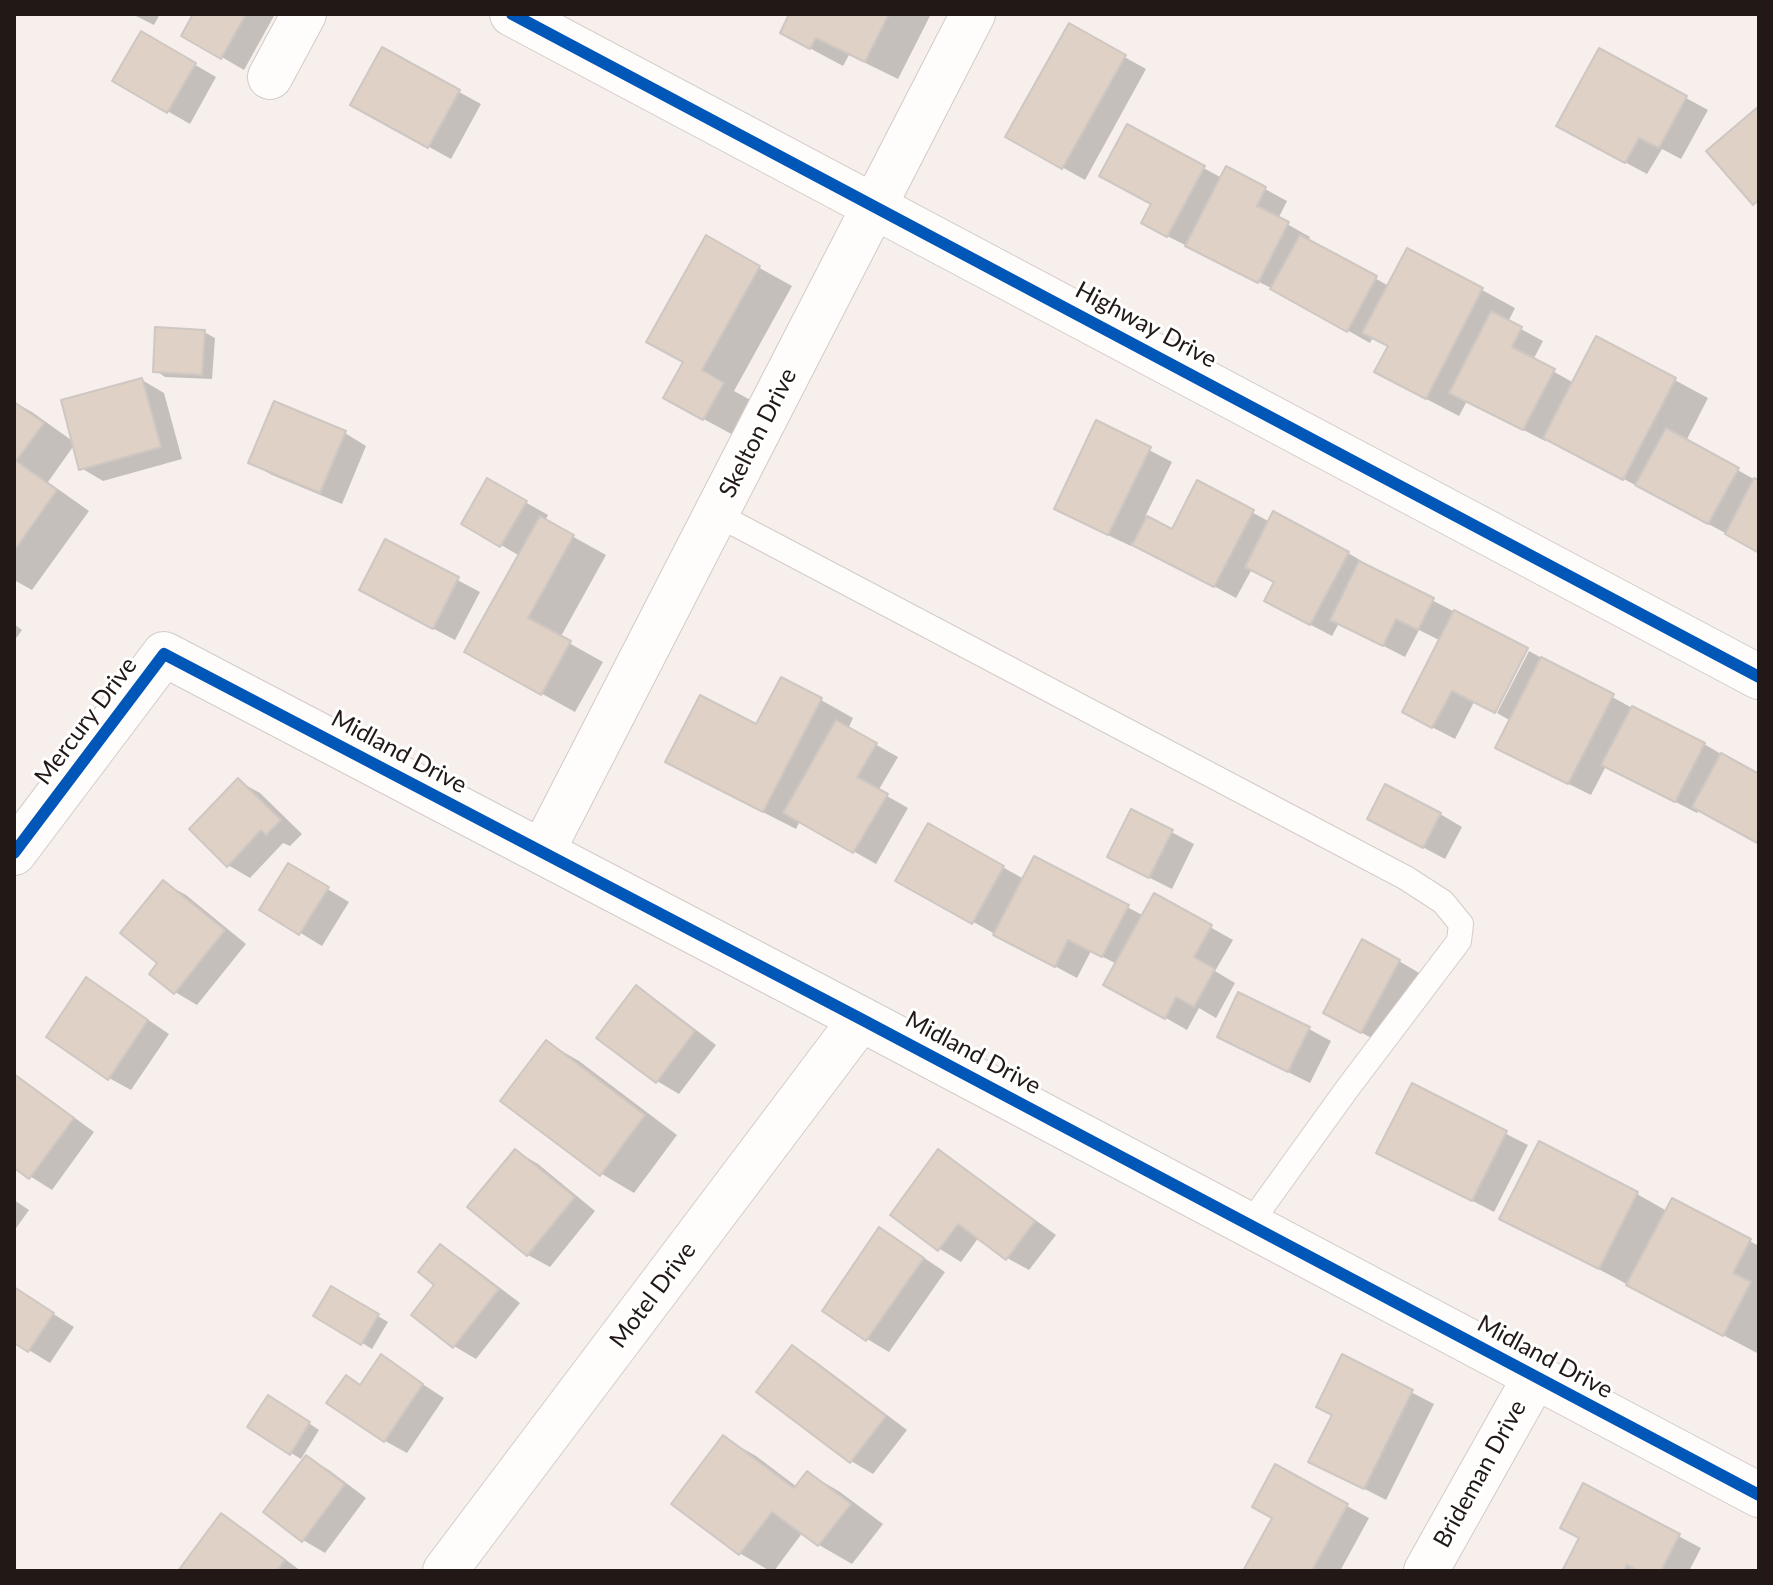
<!DOCTYPE html>
<html>
<head>
<meta charset="utf-8">
<style>
  body { margin:0 }
  #map { position:relative; width:1773px; height:1585px; overflow:hidden; background:#f7efec; font-family:Lato,sans-serif }
  canvas { display:block }
  .frame { position:absolute; inset:0; border:16px solid #221916; pointer-events:none }
</style>
</head>
<body>
<div id="map">
<canvas width="1773" height="1585"></canvas>
<div class="frame"></div>
</div>
<script>
const ctx = document.querySelector('canvas').getContext('2d');
ctx.lineJoin = 'round';
function paint(path, color) { ctx.fillStyle = color; ctx.fill(path, 'evenodd'); }
const toPath = rows => new Path2D(rows.map(r => 'M' + r).join(''));
function trace(path, color, width, dash) { ctx.strokeStyle = color; ctx.lineWidth = width; ctx.lineCap = dash ? 'butt' : 'round'; ctx.setLineDash(dash || []); ctx.stroke(path); }
function write(font, color, halo, rows, align = 'center') {
  ctx.font = font + ' Lato,sans-serif'; ctx.lineWidth = 6; ctx.setLineDash([]); ctx.textBaseline = 'middle'; ctx.strokeStyle = halo; ctx.fillStyle = color; for (const [text, x, y, turn = 0] of rows) {
    ctx.save(); ctx.translate(x, y); ctx.rotate((+turn || 0) * Math.PI / 180); ctx.textAlign = isNaN(turn) ? turn : align; if (halo) ctx.strokeText(text, 0, 0); ctx.fillText(text, 0, 0); ctx.restore();
  }
}
paint(toPath([
  [132,14,160,14,154,25],
  [195,14,275,14,244,70,184,35],
  [785,14,931,14,898,79,849,55,843,66,815,51,782,32,790,17],
  [1069,26,1146,69,1085,180,1008,137],
  [142,34,216,77,190,124,115,81],
  [383,50,481,104,451,159,353,105],
  [1600,51,1708,110,1681,159,1662,149,1647,174,1580,138],
  [1128,127,1222,178,1265,189,1287,201,1278,219,1310,237,1308,241,1389,286,1408,251,1482,290,1515,308,1508,322,1543,341,1533,360,1574,383,1597,338,1708,398,1686,441,1759,482,1759,551,1547,438,1545,441,1467,401,1459,416,1409,390,1376,372,1390,347,1373,337,1370,343,1281,293,1165,235,1153,204],
  [706,238,792,286,734,391,756,403,737,437,698,416,685,362],
  [204,332,215,338,212,379,165,377,155,370],
  [142,380,164,393,182,459,103,481,81,468,75,444,48,482,89,511,32,590,14,580,14,402,32,412,74,442],
  [1097,423,1172,462,1145,517,1173,532,1198,483,1270,522,1348,553,1370,566,1369,568,1455,612,1474,702,1455,739,1426,724,1441,641,1419,630,1405,657,1339,623,1332,636,1288,613,1276,582,1252,569,1236,598,1132,542,1131,546,1078,521],
  [345,433,366,446,342,504,272,475,250,463],
  [488,481,548,515,545,521,606,555,560,638,603,662,575,712,499,670,520,556,463,523],
  [386,542,480,592,455,640,383,602],
  [14,624,22,630,14,641],
  [1529,651,1634,709,1704,744,1759,776,1759,842,1699,809,1697,813,1606,766,1591,795,1520,760,1511,721,1497,713],
  [821,700,853,718,848,729,898,757,878,791,908,808,876,864,800,821,796,829,700,780,667,761,757,727],
  [238,781,260,793,302,834,290,846,283,843,250,878,228,865],
  [1132,811,1194,844,1172,889,1132,869],
  [1440,814,1462,827,1445,859,1392,831],
  [929,826,1024,879,1035,858,1144,916,1155,896,1233,940,1215,971,1235,983,1216,1018,1199,1008,1187,1030,1106,984,1117,964,1091,951,1077,978,995,934,898,880],
  [289,866,349,902,322,946,261,909],
  [164,883,186,895,246,944,197,1005,175,992,152,974,160,963],
  [1399,961,1421,974,1383,1044,1347,1025],
  [87,980,109,993,169,1034,131,1090,109,1078],
  [637,988,658,1001,716,1045,679,1094,657,1081],
  [1309,1029,1331,1041,1310,1083,1242,1049],
  [546,1042,579,1061,677,1135,634,1193,602,1174,503,1100],
  [14,1076,34,1088,94,1132,52,1190,14,1166],
  [1412,1086,1528,1145,1494,1212,1401,1164],
  [516,1151,538,1164,595,1211,550,1267,528,1255,470,1207],
  [938,1152,960,1165,1056,1235,1029,1270,1007,1258,979,1237,961,1262,940,1249,893,1214],
  [1637,1194,1667,1211,1673,1201,1759,1246,1759,1349,1757,1353,1502,1218],
  [14,1200,29,1210,14,1231],
  [902,1243,945,1272,889,1352,867,1339],
  [440,1246,462,1259,520,1303,476,1359,454,1346,414,1315,437,1284],
  [331,1288,388,1322,372,1349,316,1315],
  [14,1289,74,1327,50,1363,14,1341],
  [792,1347,814,1360,907,1430,873,1474,851,1461],
  [381,1357,444,1398,407,1453,385,1441],
  [1343,1357,1434,1404,1386,1500,1311,1461,1335,1416],
  [279,1403,319,1430,301,1459,291,1453],
  [723,1437,756,1456,797,1487,808,1473,840,1492,883,1524,852,1564,819,1545,803,1532,774,1571,770,1571,741,1554,674,1503],
  [307,1457,329,1470,366,1498,325,1553,303,1540],
  [1276,1467,1369,1518,1340,1571,1245,1571,1275,1517],
  [1584,1486,1701,1548,1689,1571,1565,1571,1582,1538],
  [221,1516,243,1528,301,1571,180,1571]
]), '#0003');
const building = toPath([
  [193,14,246,14,221,59,181,36,193,14],
  [789,14,889,14,865,62,816,38,810,49,780,33,789,14],
  [1069,23,1126,55,1062,169,1005,137,1069,23],
  [141,31,196,63,167,113,112,81,141,31],
  [382,47,460,90,428,148,350,105,382,47],
  [1599,48,1687,96,1659,148,1639,138,1625,163,1556,126,1599,48],
  [1759,106,1759,200,1753,205,1706,151,1759,106],
  [1127,124,1205,166,1167,237,1141,223,1151,204,1099,176,1127,124],
  [1226,166,1266,187,1257,206,1289,222,1258,283,1185,246,1226,166],
  [706,235,760,266,702,370,724,383,703,420,663,398,683,362,646,342,706,235],
  [1300,235,1377,276,1347,332,1270,289,1300,235],
  [1407,248,1483,288,1426,399,1374,372,1388,346,1362,333,1407,248],
  [1491,311,1522,327,1512,347,1555,369,1523,430,1449,393,1491,311],
  [155,327,205,330,202,375,153,372,155,327],
  [1596,336,1676,378,1623,480,1543,438,1596,336],
  [142,378,161,447,79,470,61,400,142,378],
  [274,401,346,431,320,493,248,463,274,401],
  [14,402,44,423,16,461,57,490,14,551,14,402],
  [1096,420,1151,447,1108,535,1054,509,1096,420],
  [1666,428,1739,468,1708,524,1635,485,1666,428],
  [487,478,527,501,500,547,461,524,487,478],
  [1754,478,1759,480,1759,553,1725,534,1754,478],
  [1197,480,1254,510,1214,587,1132,545,1147,516,1172,529,1197,480],
  [1273,511,1349,552,1310,625,1264,601,1274,582,1245,567,1273,511],
  [540,516,574,535,528,618,571,641,541,695,464,652,540,516],
  [385,539,459,577,433,629,359,590,385,539],
  [1359,561,1434,598,1418,630,1396,619,1383,646,1330,620,1359,561],
  [1454,610,1528,648,1495,713,1452,691,1432,728,1402,712,1454,610],
  [1541,657,1614,694,1568,784,1495,748,1541,657],
  [781,677,822,698,763,812,665,762,700,695,756,724,781,677],
  [1632,706,1705,743,1675,802,1601,765,1632,706],
  [836,720,877,743,857,777,888,794,853,853,783,813,836,720],
  [1721,753,1759,774,1759,844,1692,807,1721,753],
  [238,778,281,820,266,835,261,830,227,867,189,829,238,778],
  [1385,784,1441,813,1423,848,1367,819,1385,784],
  [1131,809,1173,830,1149,878,1107,857,1131,809],
  [928,823,1004,866,972,924,895,881,928,823],
  [1034,856,1129,905,1102,957,1068,940,1055,967,993,935,1034,856],
  [288,863,329,887,299,935,259,910,288,863],
  [163,880,225,930,174,994,149,974,157,963,120,933,163,880],
  [1154,893,1212,925,1194,957,1215,969,1194,1007,1176,997,1165,1019,1103,985,1154,893],
  [1362,939,1400,960,1361,1033,1323,1013,1362,939],
  [86,977,148,1020,108,1080,46,1037,86,977],
  [636,985,695,1031,656,1083,596,1038,636,985],
  [1238,992,1310,1027,1288,1072,1217,1037,1238,992],
  [546,1040,645,1115,600,1176,500,1101,546,1040],
  [14,1074,74,1118,29,1179,14,1168,14,1074],
  [1412,1083,1507,1131,1472,1201,1376,1153,1412,1083],
  [1539,1141,1638,1192,1599,1269,1499,1219,1539,1141],
  [515,1149,575,1197,527,1256,467,1207,515,1149],
  [938,1149,1035,1221,1006,1260,958,1224,938,1251,890,1215,938,1149],
  [1672,1198,1751,1239,1733,1273,1751,1282,1723,1336,1626,1285,1672,1198],
  [879,1227,924,1258,866,1341,822,1311,879,1227],
  [440,1244,499,1289,453,1348,411,1315,434,1285,418,1272,440,1244],
  [331,1286,379,1314,361,1345,313,1316,331,1286],
  [14,1287,54,1313,28,1352,14,1343,14,1287],
  [792,1345,886,1416,850,1463,756,1392,792,1345],
  [381,1354,423,1384,384,1442,326,1403,346,1375,360,1385,381,1354],
  [1342,1354,1413,1390,1364,1489,1308,1462,1332,1415,1316,1407,1342,1354],
  [268,1395,310,1422,290,1455,247,1427,268,1395],
  [723,1435,794,1488,807,1471,851,1504,818,1546,772,1512,739,1555,671,1504,723,1435],
  [306,1455,345,1484,302,1542,263,1512,306,1455],
  [1275,1464,1348,1504,1312,1571,1243,1571,1272,1518,1252,1507,1275,1464],
  [1583,1483,1680,1534,1661,1571,1638,1571,1627,1565,1624,1571,1562,1571,1579,1538,1560,1528,1583,1483],
  [221,1513,285,1560,277,1571,178,1571,221,1513]
]);
paint(building, '#dfd1c6');
trace(building, '#cec7c2', 2);
const service = toPath([
  [716,514,1406,878,1443,902,1461,924,1459,941,1347,1089,1249,1225]
]);
const minor = toPath([
  [512,14,1759,677],
  [270,77,304,14],
  [542,852,973,14],
  [14,853,164,654,861,1019,1759,1495],
  [445,1571,861,1019],
  [1426,1571,1535,1377]
]);
trace(service, '#d3cbc8', 26);
trace(minor, '#d3cbc8', 46);
trace(service, '#fefdfc', 24);
trace(minor, '#fefdfc', 44);
trace(toPath([
  [512,14,1759,677],
  [14,853,164,654,861,1019,1759,1495]
]), '#0057b8', 12);
write('24px', '#221916', '#fff', [
  ["Highway Drive",1146,325,28],
  ["Skelton Drive",758,433,-63],
  ["Mercury Drive",86,721,-53],
  ["Midland Drive",399,752,28],
  ["Midland Drive",973,1053,28],
  ["Motel Drive",653,1295,-53],
  ["Midland Drive",1545,1357,28],
  ["Brideman Drive",1480,1474,-61]
]);
</script>
</body>
</html>
